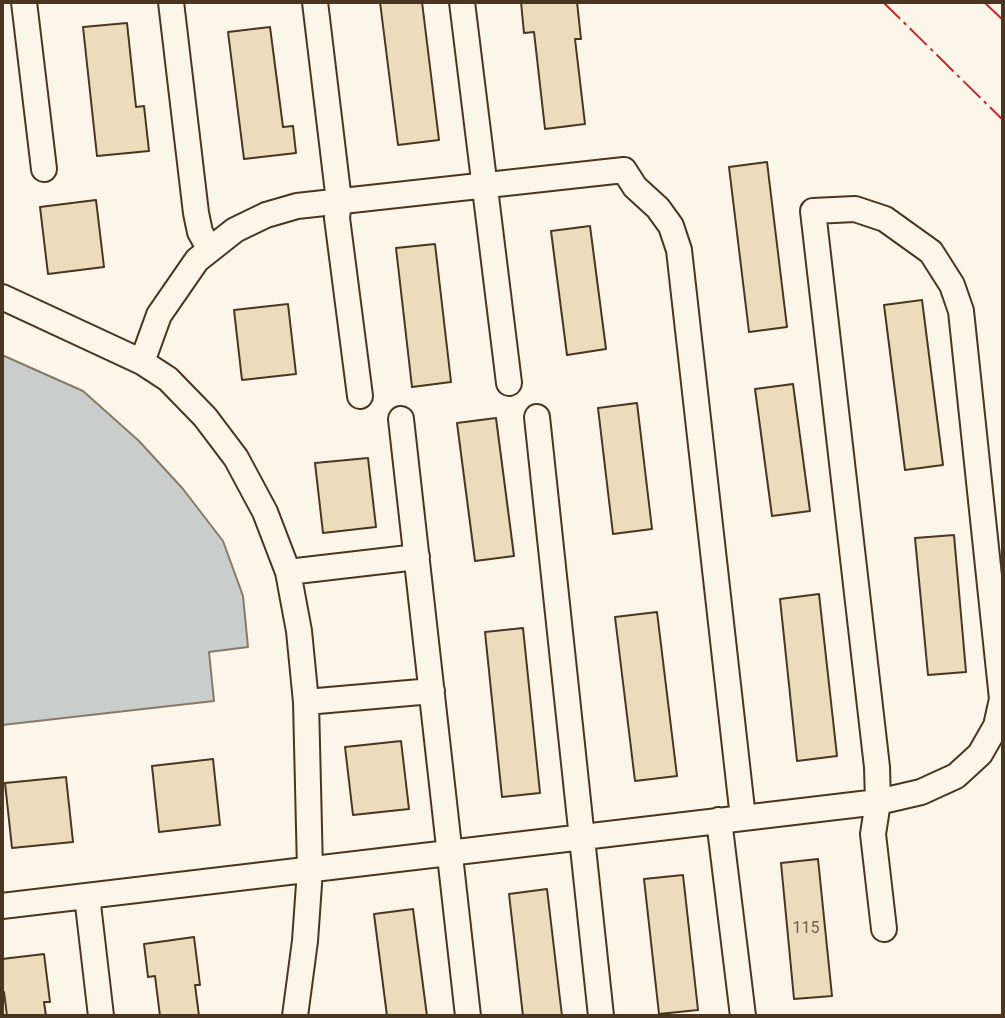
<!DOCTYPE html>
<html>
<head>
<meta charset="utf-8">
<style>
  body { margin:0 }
  #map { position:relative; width:1005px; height:1018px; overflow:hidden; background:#fbf6e9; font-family:Roboto,sans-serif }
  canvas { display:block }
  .frame { position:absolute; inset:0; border:4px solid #4a3520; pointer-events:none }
</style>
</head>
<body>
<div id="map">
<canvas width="1005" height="1018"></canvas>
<div class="frame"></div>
</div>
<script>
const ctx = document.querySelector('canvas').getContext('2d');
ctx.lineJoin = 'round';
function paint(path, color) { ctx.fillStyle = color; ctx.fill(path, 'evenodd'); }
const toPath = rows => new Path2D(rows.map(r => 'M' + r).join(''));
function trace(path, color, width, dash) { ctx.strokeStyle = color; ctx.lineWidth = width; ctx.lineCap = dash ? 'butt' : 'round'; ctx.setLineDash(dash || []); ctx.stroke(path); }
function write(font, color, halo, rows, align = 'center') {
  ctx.font = font + ' Roboto,sans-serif'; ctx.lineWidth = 5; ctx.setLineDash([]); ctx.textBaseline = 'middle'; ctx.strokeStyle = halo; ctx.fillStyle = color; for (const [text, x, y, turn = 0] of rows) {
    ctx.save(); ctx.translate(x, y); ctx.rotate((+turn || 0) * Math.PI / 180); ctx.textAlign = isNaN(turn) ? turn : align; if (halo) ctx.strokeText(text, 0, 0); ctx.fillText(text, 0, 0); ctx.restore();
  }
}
const water = toPath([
  [2,355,83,391,139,441,183,489,223,541,243,596,248,647,209,652,214,701,2,725,2,355]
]);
paint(water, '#c9cecd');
trace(water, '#887966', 2);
const building = toPath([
  [380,2,422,2,439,140,398,145,380,2],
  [521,2,577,2,581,39,575,39,585,124,545,129,534,32,524,33,521,2],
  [127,23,136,107,144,106,149,151,97,156,83,27,127,23],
  [270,27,283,127,293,126,296,153,244,159,228,32,270,27],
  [767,162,787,327,749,332,729,167,767,162],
  [96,200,104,267,48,274,40,207,96,200],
  [590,226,606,349,567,355,551,231,590,226],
  [435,244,451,382,412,387,396,248,435,244],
  [922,300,943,465,905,470,884,305,922,300],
  [288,304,296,374,242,380,234,310,288,304],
  [793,384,810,511,772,516,755,389,793,384],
  [637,403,652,529,613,534,598,408,637,403],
  [496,418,514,556,475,561,457,423,496,418],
  [368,458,376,527,323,533,315,463,368,458],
  [954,535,966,672,928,675,915,538,954,535],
  [819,594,837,756,797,761,780,599,819,594],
  [657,612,677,776,635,781,615,617,657,612],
  [523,628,540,793,502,797,485,632,523,628],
  [401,741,409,809,353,815,345,747,401,741],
  [213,759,220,825,159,832,152,766,213,759],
  [66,777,73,842,12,848,5,783,66,777],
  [818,859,832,996,794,999,781,863,818,859],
  [683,875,698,1010,659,1014,644,879,683,875],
  [547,889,562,1016,523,1016,509,894,547,889],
  [413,909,427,1016,387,1016,374,914,413,909],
  [194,937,200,985,195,985,199,1016,160,1016,155,976,148,977,144,944,194,937],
  [44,954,50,1002,44,1002,46,1016,7,1016,4,992,2,993,2,959,44,954]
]);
paint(building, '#ecdcbc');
trace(building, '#4a3520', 2);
const minor = toPath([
  [24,2,44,169],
  [171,2,196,213,200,232,210,250],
  [315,2,339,201,337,218,360,396],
  [462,2,509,383],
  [2,297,142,362,168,379,205,417,236,458,265,512,288,572,299,631,306,702,310,870,305,941,295,1016],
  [142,362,159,315,197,260,235,230,266,215,297,206,624,170,635,187,658,208,671,226,679,250,743,818],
  [537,417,601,1016],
  [401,419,468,1016],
  [288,572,417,557],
  [306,702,432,691],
  [719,820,743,1016],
  [87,896,101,1016],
  [2,906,878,802,921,792,956,776,980,754,996,726,1002,699,961,311,952,285,931,252,885,219,855,209,813,211,877,767,878,802,873,834,884,929]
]);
trace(minor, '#4a3520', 28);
trace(minor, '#fbf6e9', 24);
trace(toPath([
  [883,2,1003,120],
  [984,2,1003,20]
]), '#c62828', 2, [24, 5, 3.5, 5]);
write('16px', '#725f47', null, [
  ["115",806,929]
]);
</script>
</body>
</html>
